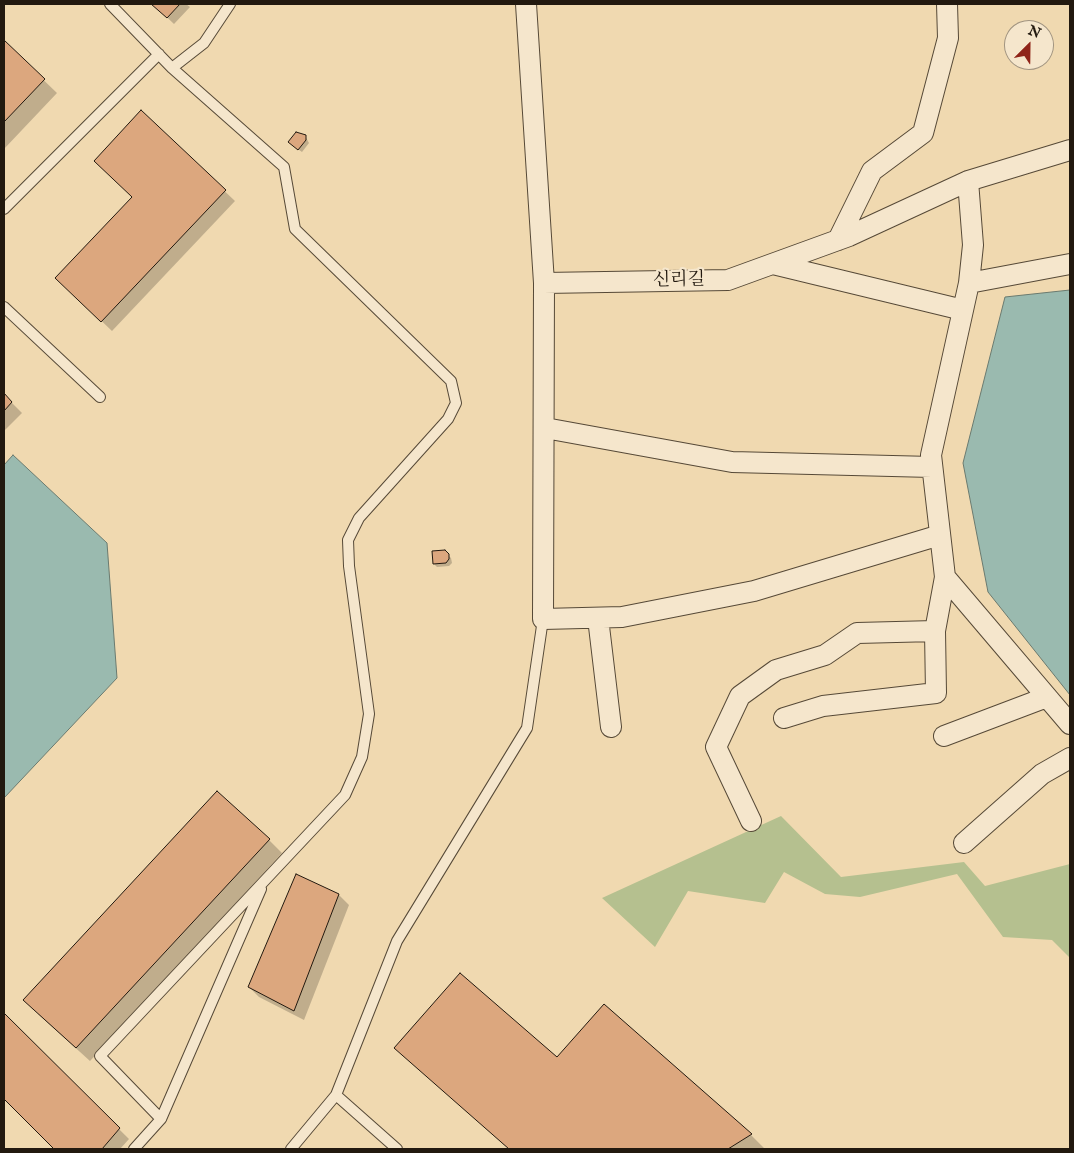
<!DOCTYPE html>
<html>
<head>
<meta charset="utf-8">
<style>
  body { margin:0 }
  #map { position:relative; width:1074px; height:1153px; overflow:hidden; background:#f0d9b0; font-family:"IM FELL English",serif }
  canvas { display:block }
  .frame { position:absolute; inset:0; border:5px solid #22190f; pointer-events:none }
  .north { position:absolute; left:1004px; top:20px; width:50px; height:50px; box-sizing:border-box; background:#f5e6cc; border:1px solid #a19480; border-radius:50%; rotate:23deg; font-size:14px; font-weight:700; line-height:20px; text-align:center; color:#22190f }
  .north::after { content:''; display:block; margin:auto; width:18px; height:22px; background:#8f2418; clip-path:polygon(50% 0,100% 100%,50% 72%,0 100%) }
</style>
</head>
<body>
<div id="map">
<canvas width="1074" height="1153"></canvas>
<div class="frame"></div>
<div class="north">N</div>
</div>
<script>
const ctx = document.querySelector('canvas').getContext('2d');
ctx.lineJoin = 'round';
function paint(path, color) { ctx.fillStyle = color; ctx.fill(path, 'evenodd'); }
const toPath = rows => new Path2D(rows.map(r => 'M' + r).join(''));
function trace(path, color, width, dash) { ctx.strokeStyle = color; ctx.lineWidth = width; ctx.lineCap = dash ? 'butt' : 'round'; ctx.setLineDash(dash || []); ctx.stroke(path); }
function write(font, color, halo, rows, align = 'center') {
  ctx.font = font + ' "IM FELL English","Noto Serif KR",serif'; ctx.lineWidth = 4.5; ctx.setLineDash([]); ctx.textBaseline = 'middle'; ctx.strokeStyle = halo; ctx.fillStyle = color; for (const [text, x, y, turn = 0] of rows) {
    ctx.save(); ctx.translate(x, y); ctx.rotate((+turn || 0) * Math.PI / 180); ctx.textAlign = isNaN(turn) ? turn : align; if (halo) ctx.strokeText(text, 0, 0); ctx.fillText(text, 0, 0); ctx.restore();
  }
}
paint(toPath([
  [781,816,841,877,964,862,985,886,1070,864,1070,958,1052,940,1003,937,957,874,860,897,825,894,784,872,765,903,688,891,655,947,602,898]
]), '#b5c08f');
const water = toPath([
  [1070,290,1070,695,988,592,963,463,1005,297,1070,290],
  [13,455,107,543,117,678,4,798,4,465,13,455]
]);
paint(water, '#9abaaf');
trace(water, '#6a7a6f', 1);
paint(toPath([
  [153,4,186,4,190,7,174,24],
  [4,42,57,93,4,149],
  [141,112,235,201,112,331,67,288,133,197],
  [305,136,309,143,302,152,292,145],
  [4,395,22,413,4,431],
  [444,551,451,558,452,563,449,566,437,567,434,564],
  [269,840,282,853,90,1061,38,1014],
  [297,875,339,895,349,905,304,1020,259,997,249,987],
  [604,1005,751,1135,764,1148,509,1149,396,1048,557,1059],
  [4,1015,129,1139,120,1149,56,1149,4,1098]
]), '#0003');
const building = toPath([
  [151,4,180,4,167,18,151,4],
  [4,40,45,79,4,122,4,40],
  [141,110,226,190,101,322,55,278,132,197,94,161,141,110],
  [296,132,306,135,306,140,298,150,288,142,296,132],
  [4,393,12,402,4,411,4,393],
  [445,550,449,554,449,559,446,563,433,564,432,551,445,550],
  [217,791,270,839,76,1048,23,1000,217,791],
  [296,874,339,894,294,1011,248,987,296,874],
  [460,973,557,1057,604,1004,752,1134,728,1149,509,1149,394,1048,460,973],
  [4,1013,120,1128,102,1149,54,1149,4,1099,4,1013]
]);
paint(building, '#dca77e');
trace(building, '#22190f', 1);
const lane = toPath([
  [110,4,172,68,284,167,295,229,451,381,456,403,448,419,359,518,348,540,349,566,369,714,362,757,345,795,100,1056,161,1119,134,1149],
  [172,68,204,43,230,4],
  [4,209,159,54],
  [4,307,100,397],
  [161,1119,261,889],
  [291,1149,336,1095],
  [397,1149,336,1095,397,941,527,728,543,619]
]);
const street = toPath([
  [526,4,544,283,543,619,622,617,754,591,940,535],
  [968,181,973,245,969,283],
  [838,240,872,171,923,133,948,38,947,4],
  [773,264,963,310],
  [1070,264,969,283,931,455,945,577,1070,724],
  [544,283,728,280,849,236,968,181,1070,150],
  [545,428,732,462,932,467],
  [598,618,611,727],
  [784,718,823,706,936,693,935,631,945,577],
  [944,736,1047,697],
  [751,821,716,747,740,696,776,670,825,655,857,633,935,631],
  [964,843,1042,774,1070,758]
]);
trace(lane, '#564937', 12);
trace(street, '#564937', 22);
trace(lane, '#f5e6cc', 10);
trace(street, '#f5e6cc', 20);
write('18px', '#22190f', '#f5e6cc', [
  ["신리길",679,281,-1]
]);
</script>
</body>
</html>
